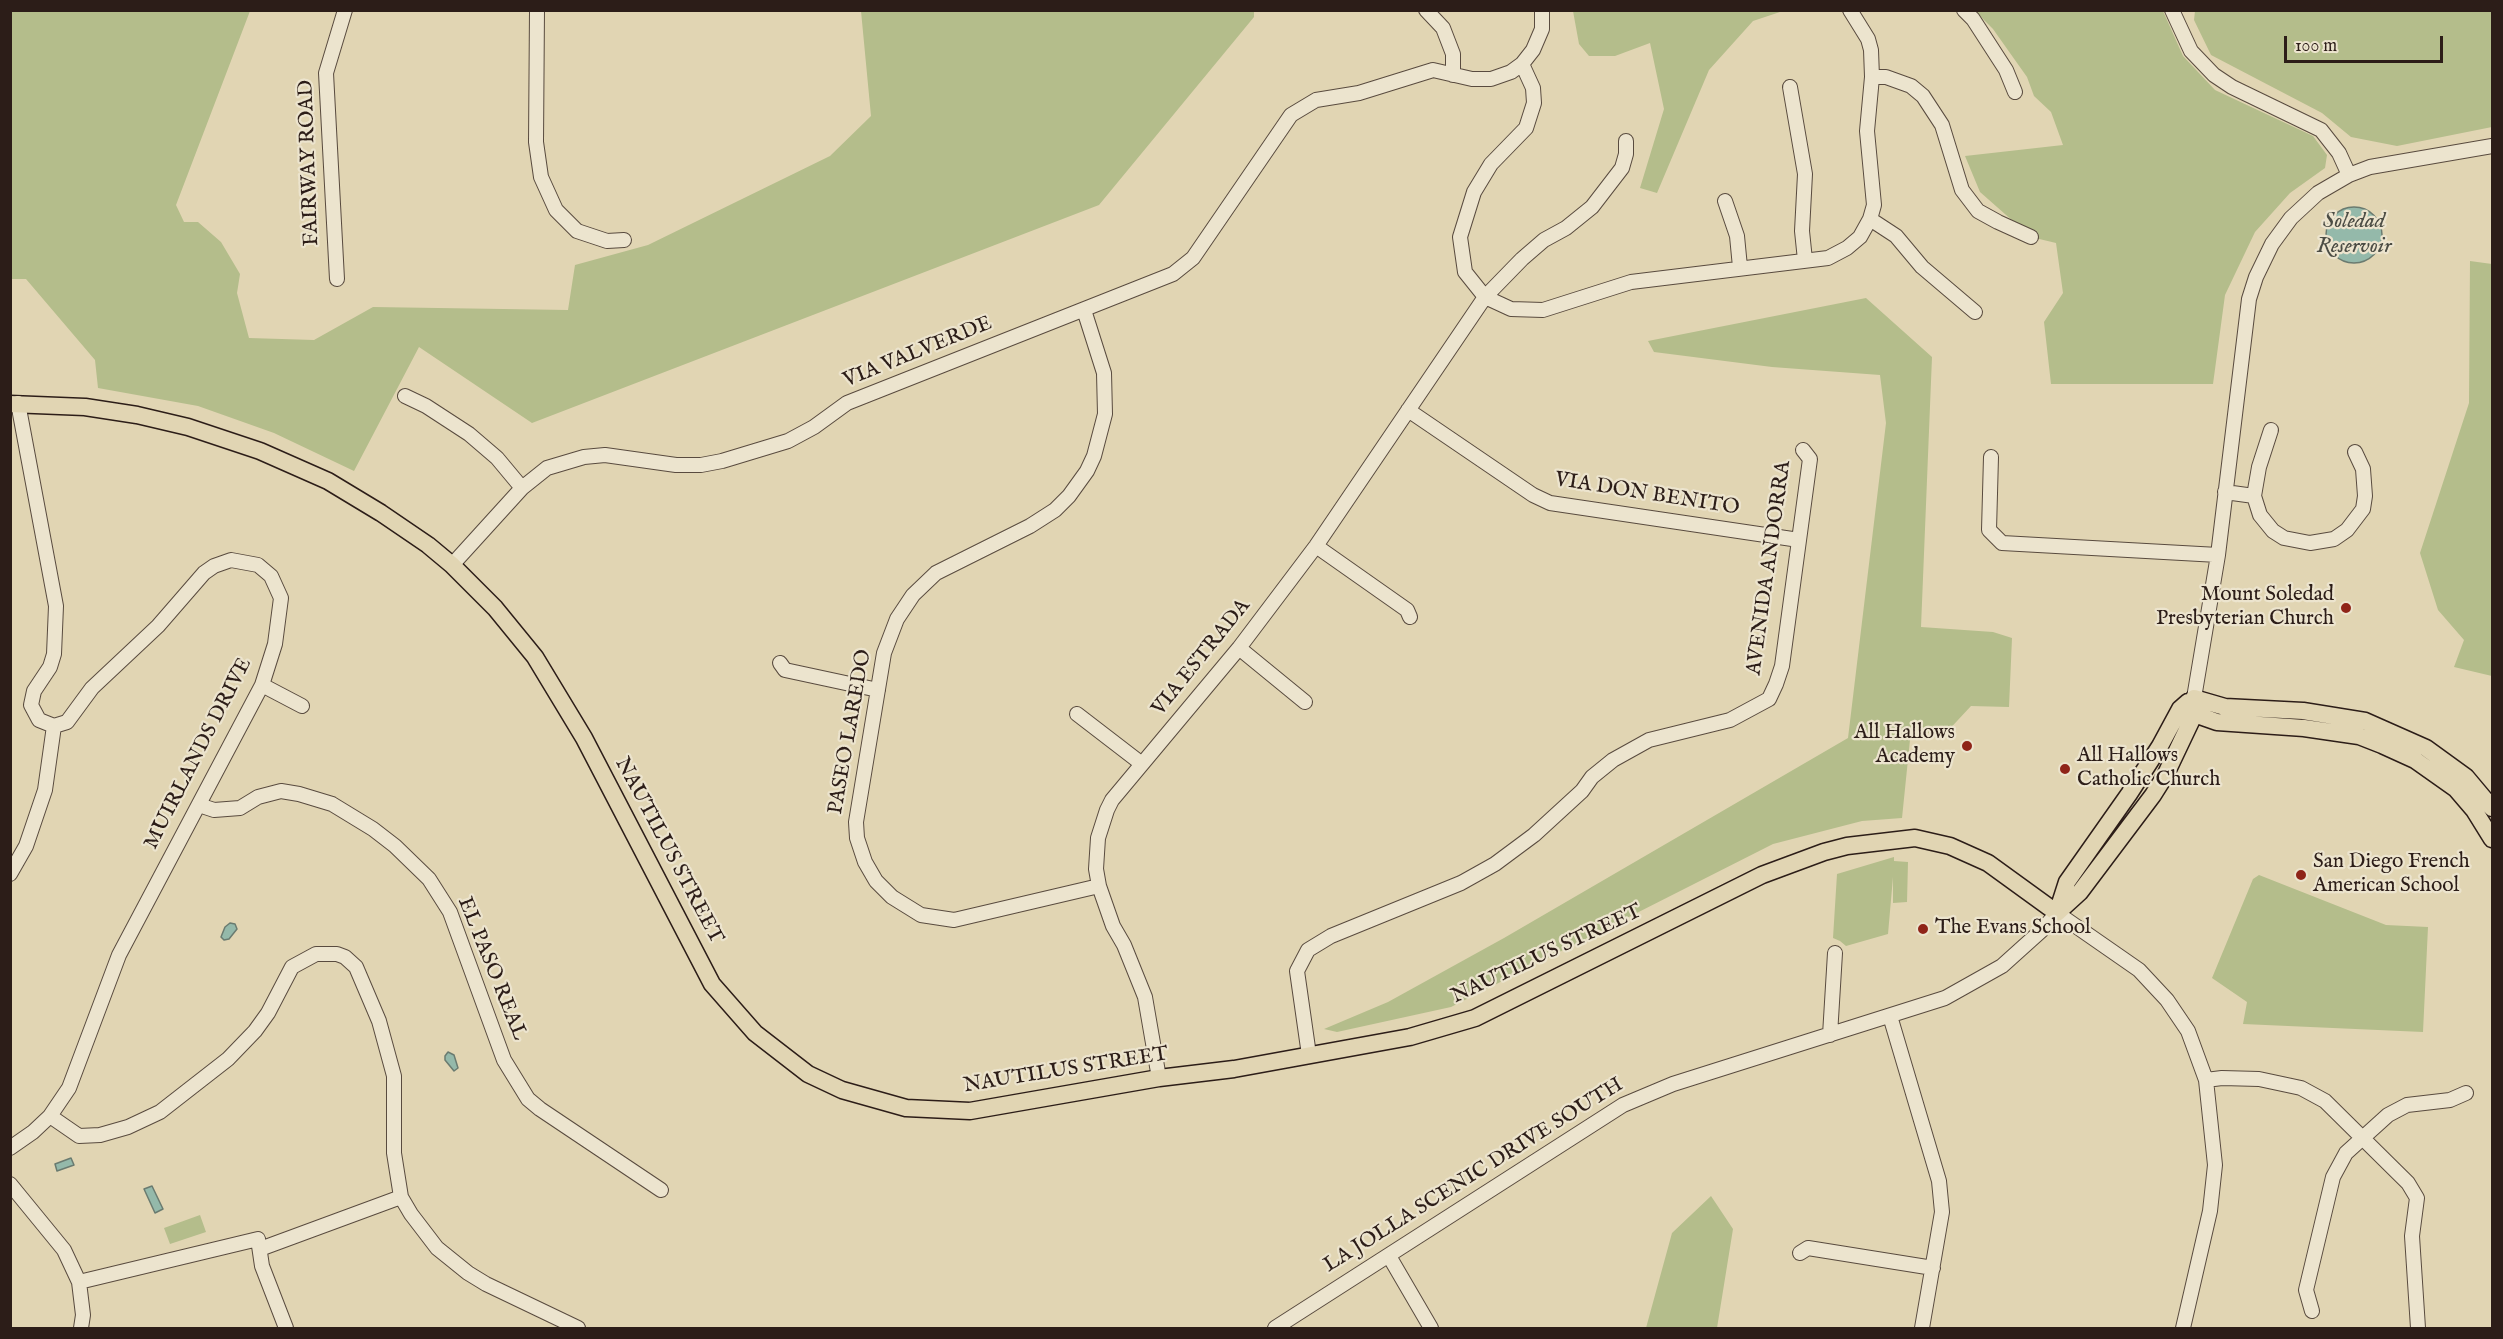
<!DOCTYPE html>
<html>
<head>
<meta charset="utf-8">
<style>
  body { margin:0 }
  #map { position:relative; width:2503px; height:1339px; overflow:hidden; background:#e1d5b3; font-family:"IM FELL English",serif }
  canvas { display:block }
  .frame { position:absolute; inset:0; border:12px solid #2c1d18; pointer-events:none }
  .scale { position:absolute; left:2284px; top:36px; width:159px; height:27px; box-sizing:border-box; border:3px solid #2c1d18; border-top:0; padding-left:8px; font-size:18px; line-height:21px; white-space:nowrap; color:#2c1d18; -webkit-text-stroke:4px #ece4ce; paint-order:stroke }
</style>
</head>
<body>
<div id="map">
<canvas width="2503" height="1339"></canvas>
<div class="frame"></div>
<div class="scale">100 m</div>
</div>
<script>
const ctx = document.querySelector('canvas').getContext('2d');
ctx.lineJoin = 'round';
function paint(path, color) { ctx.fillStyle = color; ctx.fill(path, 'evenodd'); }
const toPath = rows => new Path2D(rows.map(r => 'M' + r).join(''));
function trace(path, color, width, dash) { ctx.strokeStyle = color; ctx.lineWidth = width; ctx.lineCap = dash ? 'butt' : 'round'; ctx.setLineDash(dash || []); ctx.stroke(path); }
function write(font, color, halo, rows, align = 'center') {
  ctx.font = font + ' "IM FELL English",serif'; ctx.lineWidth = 4.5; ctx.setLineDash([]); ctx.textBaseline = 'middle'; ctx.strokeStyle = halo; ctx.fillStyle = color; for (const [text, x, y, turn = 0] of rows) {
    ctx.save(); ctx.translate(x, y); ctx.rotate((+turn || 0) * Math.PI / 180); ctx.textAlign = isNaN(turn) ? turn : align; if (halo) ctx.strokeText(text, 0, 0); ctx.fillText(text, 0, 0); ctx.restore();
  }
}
paint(toPath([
  [11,10,250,11,176,205,184,222,198,222,221,242,240,274,237,293,249,338,314,340,373,307,568,310,575,265,648,245,830,156,871,116,861,11,1254,10,1254,17,1099,205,532,423,419,347,354,471,274,433,198,406,98,388,95,360,26,279,11,279],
  [1974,10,2163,11,2183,56,2215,90,2313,136,2327,155,2325,168,2290,193,2255,232,2225,295,2213,384,2051,384,2044,322,2063,293,2056,243,2031,237,1980,192,1965,156,2063,145,2051,112,2034,96,2027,77,1993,29],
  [1573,11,1573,10,1783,11,1753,21,1709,70,1657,193,1640,188,1664,109,1650,43,1615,56,1589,56,1579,44],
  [2195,11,2492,11,2492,127,2397,146,2351,137,2322,113,2211,55,2194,20],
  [2470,261,2492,264,2492,676,2454,667,2464,640,2438,610,2420,553,2469,403],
  [1866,298,1932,357,1921,627,1993,632,2012,638,2009,707,1971,706,1944,735,1911,730,1902,818,1862,821,1773,844,1451,1007,1337,1032,1324,1029,1388,1002,1504,938,1848,738,1886,423,1880,375,1772,367,1654,352,1648,341],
  [1894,857,1894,861,1908,862,1907,902,1893,903,1893,877,1888,934,1846,946,1840,941,1833,938,1837,874],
  [2259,875,2386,925,2428,927,2423,1032,2243,1024,2247,1002,2212,978,2253,879],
  [1711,1196,1733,1229,1717,1328,1646,1328,1672,1233],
  [200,1215,206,1232,170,1244,164,1228]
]), '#b4bd8b');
const water = toPath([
  '2326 235a28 28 0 1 1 56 0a28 28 0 1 1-56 0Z',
  [230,923,235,924,237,929,229,939,224,940,221,937,225,927,230,923],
  [448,1052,454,1055,458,1068,454,1071,445,1060,445,1056,448,1052],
  [71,1158,74,1165,57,1171,55,1164,71,1158],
  [152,1186,163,1209,155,1213,144,1189,152,1186]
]);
paint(water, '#94b9aa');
trace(water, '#6a7b70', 1.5);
const minor = toPath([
  [537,10,536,142,541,177,556,210,577,231,607,241,624,240],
  [1426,10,1443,28,1453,54,1453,75],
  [1964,10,1973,19,2006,70,2015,92],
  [2172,10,2191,51,2214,75,2232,87,2321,130,2339,153,2349,175],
  [1522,64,1533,88,1534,103,1526,128,1491,164,1474,192,1460,237,1465,272,1485,297,1511,309,1543,310,1631,282,1828,258,1847,248,1860,237,1870,219,1874,205,1867,131,1872,77,1871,50,1868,39,1850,10],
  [1872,77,1886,77,1911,86,1923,96,1942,125,1962,190,1978,211,1998,222,2031,237],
  [1790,87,1805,174,1802,231,1805,260],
  [1725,201,1737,236,1740,267],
  [1870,219,1896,236,1922,267,1975,312],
  [337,279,326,73,345,10],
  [1084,310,1104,373,1105,414,1094,456,1087,471,1069,496,1055,510,1030,526,936,573,913,595,897,619,884,653,856,822,857,838,865,862,876,881,892,897,921,915,954,920,1099,886],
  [405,396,426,406,469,434,497,458,522,488],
  [1408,410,1533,495,1550,503,1799,540],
  [2271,430,2259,467,2254,496,2260,515,2273,531,2284,538,2310,543,2334,539,2347,530,2363,509,2365,496,2363,469,2355,452],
  [1991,457,1989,530,2002,543,2218,555],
  [2225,492,2254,496],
  [1316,546,1407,610,1410,617],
  [452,565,522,488,547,468,584,457,605,455,676,465,701,465,722,461,788,441,814,427,847,403,1173,274,1193,258,1291,115,1316,100,1359,93,1433,70,1472,79,1491,79,1511,72,1522,64,1533,50,1542,29,1542,10],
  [1239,648,1305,702],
  [780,663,785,670,878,690],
  [262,685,302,706],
  [2194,698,2218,555,2249,299,2256,277,2272,244,2291,218,2318,193,2349,175,2370,167,2492,146],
  [1077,714,1142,764],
  [199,805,214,810,240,808,258,797,281,791,299,794,332,804,373,829,395,846,429,879,450,912,504,1060,528,1099,540,1109,661,1190],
  [10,874,26,846,45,790,54,726],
  [1890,1016,1939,1181,1942,1212,1922,1328],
  [1830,1035,1835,953],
  [1309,1055,1297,971,1308,950,1331,936,1461,883,1495,864,1534,835,1582,791,1592,777,1613,760,1649,740,1730,720,1769,699,1776,684,1782,666,1810,459,1803,450],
  [1159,1078,1145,997,1124,945,1113,926,1099,886,1096,869,1098,838,1107,810,1112,800,1239,648,1316,546,1485,297,1522,259,1544,240,1566,228,1592,207,1622,168,1626,154,1626,141],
  [2206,1080,2222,1078,2259,1079,2301,1088,2325,1101,2408,1183,2417,1198,2412,1236,2418,1328],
  [50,1116,79,1136,100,1135,128,1127,160,1112,228,1059,255,1031,268,1013,292,967,316,954,337,954,345,957,356,967,379,1021,394,1076,394,1153,401,1197,411,1214,437,1248,468,1273,486,1284,578,1328],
  [10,1148,33,1132,50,1116,69,1088,119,955,262,685,275,644,281,598,271,576,258,565,231,560,214,566,204,573,158,626,92,688,67,722,54,726,39,720,31,705,34,691,50,667,54,654,56,606,18,403],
  [10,1184,64,1250,79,1282,83,1315,81,1328],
  [260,1249,401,1197],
  [1800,1253,1808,1248,1933,1268],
  [1389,1256,1431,1328],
  [79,1282,258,1239,262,1266,286,1328],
  [2312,1311,2306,1290,2333,1177,2346,1153,2388,1115,2407,1105,2450,1100,2466,1093],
  [1275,1328,1623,1105,1673,1084,1945,998,2002,966,2042,930,2057,913,2139,970,2167,1000,2188,1031,2206,1080,2215,1165,2210,1211,2183,1328]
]);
const major = toPath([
  [10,404,85,407,137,415,188,427,260,451,328,481,381,513,428,545,452,565,495,608,535,657,584,738,712,984,755,1033,808,1074,842,1090,906,1108,970,1111,1159,1078,1234,1069,1410,1037,1475,1018,1762,875,1824,852,1847,846,1915,838,1950,846,1988,863,2057,913],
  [2194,698,2225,707,2303,711,2365,721,2426,748,2466,777,2492,808],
  [2180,709,2217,722,2304,728,2359,736,2382,745,2415,760,2456,789,2474,810,2492,839],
  [2058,910,2067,882,2129,794,2160,746,2180,709,2188,702],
  [2057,913,2080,892,2153,795,2165,776,2194,715,2194,705]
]);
trace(minor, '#594b3f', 16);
trace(major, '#2c1d18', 19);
trace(minor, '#ece4ce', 14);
trace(major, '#e1d5b3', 16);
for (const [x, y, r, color] of [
  [2346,608,6,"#8f2418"],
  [1967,746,6,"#8f2418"],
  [2065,769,6,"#8f2418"],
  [2301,875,6,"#8f2418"],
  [1923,929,6,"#8f2418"]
]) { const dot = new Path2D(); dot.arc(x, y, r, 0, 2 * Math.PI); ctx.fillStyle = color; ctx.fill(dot); trace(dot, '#ece4ce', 2); }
write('21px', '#2c1d18', '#ece4ce', [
  ["FAIRWAY ROAD",310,163,-92],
  ["VIA VALVERDE",918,353,-22],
  ["VIA DON BENITO",1647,495,9],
  ["AVENIDA ANDORRA",1770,568,-82],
  ["VIA ESTRADA",1202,658,-51],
  ["PASEO LAREDO",851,732,-80],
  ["MUIRLANDS DRIVE",199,754,-63],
  ["NAUTILUS STREET",668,851,62],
  ["NAUTILUS STREET",1547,955,-25],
  ["EL PASO REAL",491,969,68],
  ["NAUTILUS STREET",1066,1071,-9],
  ["LA JOLLA SCENIC DRIVE SOUTH",1474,1176,-32]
]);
write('21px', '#2c1d18', '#ece4ce', [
  ["Mount Soledad",2334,596,"right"],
  ["Presbyterian Church",2334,620,"right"],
  ["All Hallows",1955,734,"right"],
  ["Academy",1955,758,"right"],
  ["All Hallows",2077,757],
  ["Catholic Church",2077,781],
  ["San Diego French",2313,863],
  ["American School",2313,887],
  ["The Evans School",1935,929]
], 'left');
write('italic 22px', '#4b4c44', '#ece4ce', [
  ["Soledad",2354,222],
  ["Reservoir",2354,247]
]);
</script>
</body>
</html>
